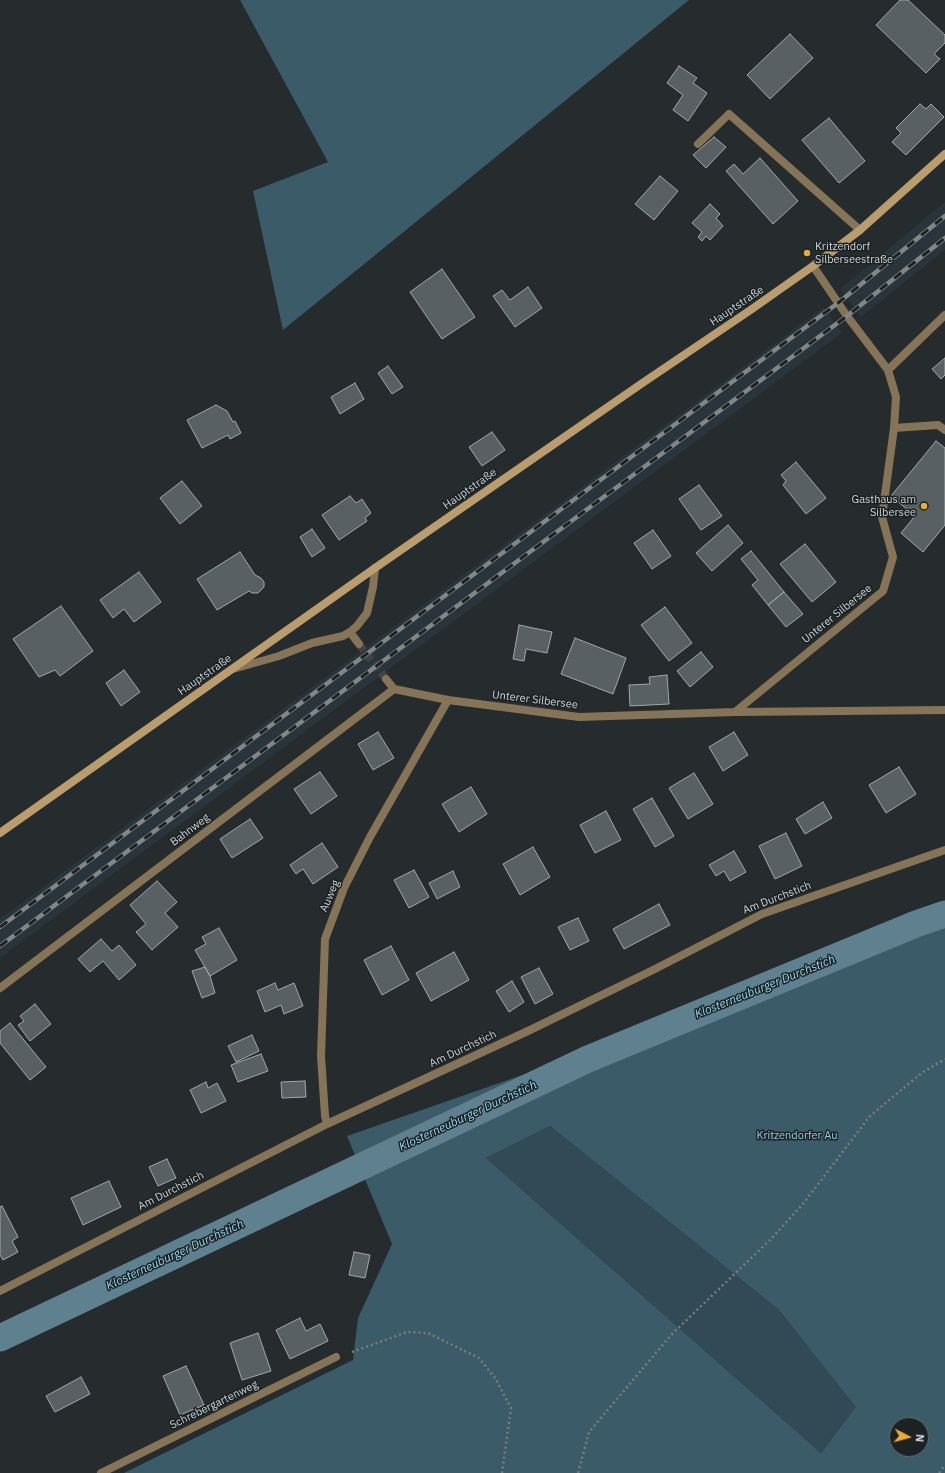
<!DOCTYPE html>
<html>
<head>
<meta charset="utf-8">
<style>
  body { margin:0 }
  #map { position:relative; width:945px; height:1473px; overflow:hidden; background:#262b2e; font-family:"IBM Plex Sans",sans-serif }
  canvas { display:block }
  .north { position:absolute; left:889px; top:1417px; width:40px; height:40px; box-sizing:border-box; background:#1c2224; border:1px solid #64696b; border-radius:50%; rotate:96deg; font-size:11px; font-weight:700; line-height:16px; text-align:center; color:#d0d4d6 }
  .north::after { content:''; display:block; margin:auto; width:14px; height:18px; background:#e8ab37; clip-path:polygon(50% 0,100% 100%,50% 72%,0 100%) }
</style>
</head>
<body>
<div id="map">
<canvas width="945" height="1473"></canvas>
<div class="north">N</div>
</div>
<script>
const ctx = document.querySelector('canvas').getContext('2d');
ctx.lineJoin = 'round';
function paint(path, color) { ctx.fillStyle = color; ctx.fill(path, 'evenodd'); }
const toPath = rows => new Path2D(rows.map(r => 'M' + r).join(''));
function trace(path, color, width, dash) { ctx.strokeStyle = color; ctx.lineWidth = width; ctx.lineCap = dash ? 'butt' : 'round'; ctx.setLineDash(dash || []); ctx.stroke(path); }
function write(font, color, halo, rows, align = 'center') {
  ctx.font = font + ' "IBM Plex Sans",sans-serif'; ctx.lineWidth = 3; ctx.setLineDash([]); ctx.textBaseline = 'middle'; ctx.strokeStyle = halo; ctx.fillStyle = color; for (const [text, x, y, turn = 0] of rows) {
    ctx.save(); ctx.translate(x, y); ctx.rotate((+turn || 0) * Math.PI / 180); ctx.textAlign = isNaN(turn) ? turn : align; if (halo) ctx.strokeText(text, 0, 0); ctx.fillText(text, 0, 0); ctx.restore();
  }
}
paint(toPath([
  [945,202,945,250,861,317,840,289],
  [824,307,842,333,0,958,0,919]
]), '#29353a');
paint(toPath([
  [550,1126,779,1310,857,1407,821,1453,486,1158]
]), '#314a55');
paint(toPath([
  [240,0,689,0,283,330,253,191,328,162],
  [945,928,945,1473,124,1473,353,1360,358,1318,392,1244,347,1136],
  [550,1126,779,1310,856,1407,821,1453,486,1158],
  [897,1425,921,1425,921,1449,897,1449]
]), '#3b5b68');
trace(toPath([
  [0,1338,588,1059,916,924,945,914]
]), '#5f818f', 27);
const building = toPath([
  [900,0,908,0,945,35,945,43,934,54,940,59,926,73,876,25,900,0],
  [790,34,813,58,770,99,747,75,790,34],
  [679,66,697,78,693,83,707,93,688,121,673,110,683,95,667,83,679,66],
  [920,104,926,109,931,104,944,117,906,155,892,142,901,133,896,128,920,104],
  [829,118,865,161,839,183,802,140,829,118],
  [714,137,726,147,706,168,693,155,714,137],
  [760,158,798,201,773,224,726,171,734,164,743,174,760,158],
  [660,176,678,191,654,220,635,204,660,176],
  [710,204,720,214,716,218,723,226,710,240,706,236,702,241,698,237,702,232,692,223,710,204],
  [442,269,475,317,442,339,410,292,442,269],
  [528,287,542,308,515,327,493,296,502,290,510,300,528,287],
  [945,358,945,375,941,379,932,369,945,358],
  [388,366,403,387,392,394,378,373,388,366],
  [355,383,364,399,340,414,331,397,355,383],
  [216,405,227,411,233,422,235,421,241,433,230,439,228,435,202,448,187,420,216,405],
  [492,432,505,450,482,466,469,447,492,432],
  [936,441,945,448,945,525,923,552,901,533,915,516,891,496,936,441],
  [796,462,826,498,806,514,783,485,786,481,781,475,796,462],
  [182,481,202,506,180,524,160,498,182,481],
  [699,485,722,516,701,530,679,499,699,485],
  [350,496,356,503,362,499,371,513,365,518,367,521,339,540,322,515,350,496],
  [728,525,743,543,712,571,696,553,728,525],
  [312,529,325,548,312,557,300,537,312,529],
  [653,530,671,556,652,569,634,543,653,530],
  [805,544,836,582,812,602,780,564,805,544],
  [751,551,784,592,768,605,752,585,758,580,741,559,751,551],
  [240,552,255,575,261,578,264,582,264,587,258,593,252,593,249,591,217,610,197,579,240,552],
  [139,572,161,602,134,622,124,609,113,618,100,600,139,572],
  [784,592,803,614,786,627,768,605,784,592],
  [61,606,93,651,60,676,55,670,39,677,13,639,61,606],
  [665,607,692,643,669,661,641,625,665,607],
  [519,625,552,632,547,653,526,649,524,661,513,659,519,625],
  [575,638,626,658,613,694,561,674,575,638],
  [701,652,713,667,690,687,677,671,701,652],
  [124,670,140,692,121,706,106,683,124,670],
  [667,675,669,704,630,706,629,685,650,684,649,677,667,675],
  [378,732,394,758,373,770,358,744,378,732],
  [734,732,748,755,723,771,709,747,734,732],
  [899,767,916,794,886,813,869,785,899,767],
  [320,772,337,796,311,814,294,789,320,772],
  [694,773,713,804,688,819,669,788,694,773],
  [471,787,487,814,459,832,442,804,471,787],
  [652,798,674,836,655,847,633,809,652,798],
  [823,802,832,818,805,834,796,819,823,802],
  [606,811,621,840,595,853,580,825,606,811],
  [250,819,263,838,232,858,220,839,250,819],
  [786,833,802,866,775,879,759,846,786,833],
  [322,843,338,867,313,884,303,869,296,874,290,865,322,843],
  [533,847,550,877,520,895,503,864,533,847],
  [734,851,746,872,730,881,724,871,716,876,709,865,734,851],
  [414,870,429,897,409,908,394,880,414,870],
  [453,871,460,887,437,899,429,883,453,871],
  [157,881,177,902,165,913,178,927,152,950,136,932,146,924,130,905,157,881],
  [659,904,670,925,624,949,613,929,659,904],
  [578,918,589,941,570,950,558,927,578,918],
  [219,928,237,960,210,976,195,950,206,944,202,937,219,928],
  [101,939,112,951,119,945,136,965,119,980,103,961,90,972,78,959,101,939],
  [391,946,409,980,382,995,364,960,391,946],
  [454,952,469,980,431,1001,416,973,454,952],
  [205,967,210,976,215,993,202,998,192,971,205,967],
  [539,968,553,994,535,1004,521,977,539,968],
  [512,981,524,1002,509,1012,496,991,512,981],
  [275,983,278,990,294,983,303,1006,284,1014,281,1005,265,1012,257,991,275,983],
  [35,1004,51,1024,30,1041,18,1025,24,1021,20,1016,35,1004],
  [10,1023,46,1067,30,1080,0,1043,0,1031,10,1023],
  [252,1035,259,1051,236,1062,228,1046,252,1035],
  [261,1054,268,1071,238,1082,231,1065,261,1054],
  [305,1081,306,1097,282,1098,281,1082,305,1081],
  [206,1082,208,1088,217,1083,226,1101,201,1113,190,1090,206,1082],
  [167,1159,176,1178,158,1186,149,1167,167,1159],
  [109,1181,121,1207,83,1225,71,1198,109,1181],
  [2,1206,18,1237,12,1241,18,1252,3,1260,0,1255,0,1207,2,1206],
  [354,1252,370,1255,365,1278,349,1275,354,1252],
  [300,1318,306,1331,320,1324,328,1341,290,1359,276,1330,300,1318],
  [258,1333,271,1371,242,1380,230,1343,258,1333],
  [186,1366,204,1405,180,1415,163,1376,186,1366],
  [81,1377,90,1394,55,1412,46,1396,81,1377]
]);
paint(building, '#596063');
trace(building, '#a1a8ab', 1);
trace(toPath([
  [359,644,386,679]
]), '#404447', 8, [8, 4]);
trace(toPath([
  [352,1352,407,1332,428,1333,479,1358,495,1378,511,1408,502,1473],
  [578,1473,589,1432,672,1334,770,1240,803,1204,870,1116,923,1072,945,1059],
  [939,1473,945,1465]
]), '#787d7f', 2.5, [2, 3]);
trace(toPath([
  [698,144,729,114,860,230],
  [894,428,938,425,945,430]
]), '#857457', 8);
trace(toPath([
  [888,370,945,315],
  [350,632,359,644],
  [233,669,279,656,312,643,343,636,350,632,357,626,367,613,373,587,375,568],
  [386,679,394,689,448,700,579,717,735,712,883,591,893,557,882,517,894,428,896,397,888,370,847,316,813,266],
  [735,712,945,710],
  [0,988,394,689],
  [327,1124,325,1116,321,1056,325,939,344,888,370,837,448,700],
  [0,1291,327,1124,528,1031,653,970,762,914,945,850],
  [101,1473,336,1357]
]), '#857457', 8);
trace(toPath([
  [0,833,375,568,641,384,752,309,813,266,860,230,945,154]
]), '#ba9d6f', 8);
const rail = toPath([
  [0,927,838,303,945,216],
  [0,946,847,316,945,238]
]);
trace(rail, '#818688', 4.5);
trace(rail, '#1c2224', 3, [9]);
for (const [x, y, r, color] of [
  [807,253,4,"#e8ab37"],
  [924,506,4,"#e8ab37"]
]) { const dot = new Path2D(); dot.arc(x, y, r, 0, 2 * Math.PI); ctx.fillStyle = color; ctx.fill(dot); trace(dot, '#1c2224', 1.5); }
write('11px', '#d0d4d6', '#1c2224', [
  ["Kritzendorf",815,247],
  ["Silberseestraße",815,260],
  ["Gasthaus am",916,500,"right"],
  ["Silbersee",916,513,"right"]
], 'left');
write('11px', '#d0d4d6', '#1c2224', [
  ["Hauptstraße",737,306,-34],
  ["Hauptstraße",470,489,-35],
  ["Unterer Silbersee",837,614,-39],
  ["Hauptstraße",205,675,-35],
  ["Unterer Silbersee",535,700,7],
  ["Bahnweg",190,830,-37],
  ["Auweg",330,896,-67],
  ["Am Durchstich",777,898,-21],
  ["Am Durchstich",463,1049,-25],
  ["Am Durchstich",171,1191,-27],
  ["Schrebergartenweg",214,1405,-26]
]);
write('11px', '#90cfe9', '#1c2224', [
  ["Kritzendorfer Au",797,1136]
]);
write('italic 12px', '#97d7f1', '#1c2224', [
  ["Klosterneuburger Durchstich",765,987,-22],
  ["Klosterneuburger Durchstich",468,1116,-25],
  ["Klosterneuburger Durchstich",175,1255,-25]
]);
</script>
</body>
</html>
